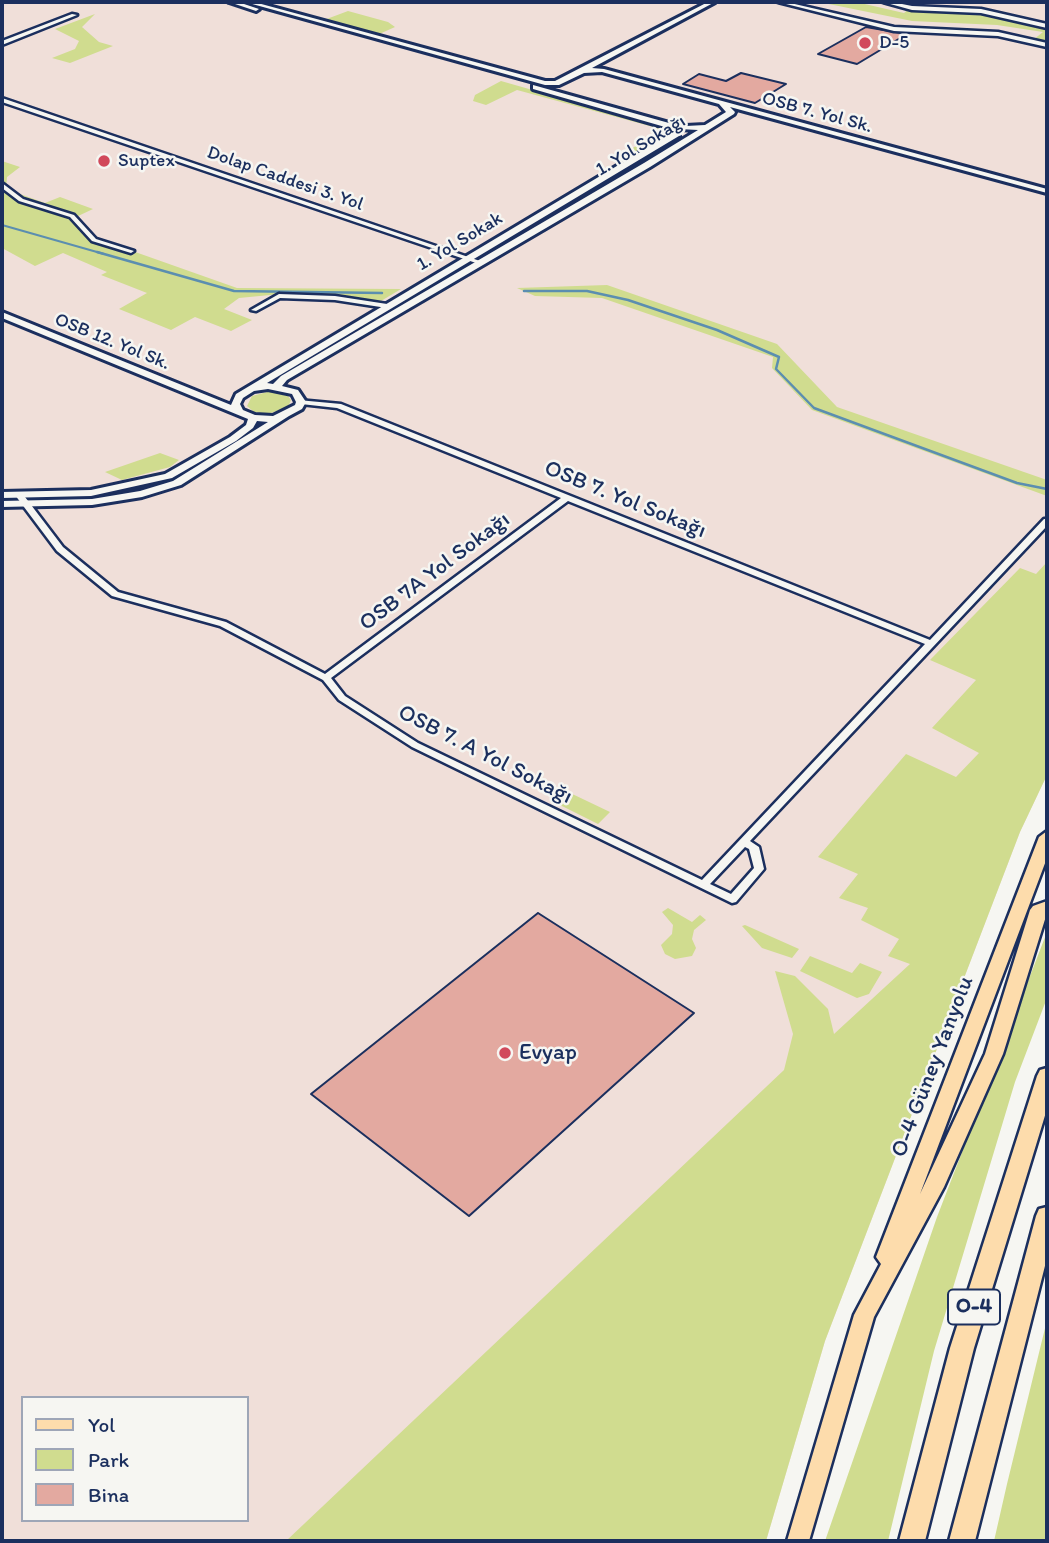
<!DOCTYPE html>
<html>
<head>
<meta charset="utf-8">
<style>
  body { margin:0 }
  #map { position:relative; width:1049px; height:1543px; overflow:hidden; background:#f6f6f2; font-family:Itim,sans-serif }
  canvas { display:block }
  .frame { position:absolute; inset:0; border:4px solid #1b2f5e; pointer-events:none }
  .legend { position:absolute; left:21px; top:1396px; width:228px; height:126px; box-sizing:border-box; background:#f6f6f2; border:2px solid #9ea6b7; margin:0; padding:9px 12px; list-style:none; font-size:21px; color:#1b2f5e }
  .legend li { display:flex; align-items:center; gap:14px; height:35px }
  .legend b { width:35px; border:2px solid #9ea6b7 }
</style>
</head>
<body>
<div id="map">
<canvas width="1049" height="1543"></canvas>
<div class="frame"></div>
<ul class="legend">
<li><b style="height:9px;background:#fddcac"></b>Yol</li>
<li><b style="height:19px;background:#d0dc8f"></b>Park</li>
<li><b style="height:19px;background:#e3a9a0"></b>Bina</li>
</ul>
</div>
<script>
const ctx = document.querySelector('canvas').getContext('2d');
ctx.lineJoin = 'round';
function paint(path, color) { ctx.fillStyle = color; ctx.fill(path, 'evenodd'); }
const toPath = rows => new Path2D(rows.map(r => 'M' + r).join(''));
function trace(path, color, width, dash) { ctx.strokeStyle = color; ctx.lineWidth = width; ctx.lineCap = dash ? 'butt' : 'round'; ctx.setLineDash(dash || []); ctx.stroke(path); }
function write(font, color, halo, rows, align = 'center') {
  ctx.font = font + ' Itim,sans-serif'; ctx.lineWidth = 5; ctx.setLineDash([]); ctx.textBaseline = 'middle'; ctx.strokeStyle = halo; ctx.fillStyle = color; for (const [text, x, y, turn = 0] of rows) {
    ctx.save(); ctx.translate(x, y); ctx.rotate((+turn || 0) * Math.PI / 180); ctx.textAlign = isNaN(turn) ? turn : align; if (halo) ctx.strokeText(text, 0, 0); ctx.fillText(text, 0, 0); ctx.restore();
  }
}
paint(toPath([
  [2,2,1047,2,1047,775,1020,832,825,1341,766,1541,2,1541],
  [23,1398,247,1398,247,1520,23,1520]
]), '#f0dfd9');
paint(toPath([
  [819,2,856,2,904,13,909,9,987,14,1047,29,1047,43,1033,40,1043,32,997,25,912,21],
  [348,11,388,22,395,27,377,35,324,20],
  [95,14,82,27,99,42,113,46,70,63,52,58,75,49,79,41,55,29],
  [501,81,662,127,667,130,666,134,630,156,626,152,659,132,657,128,517,90,486,105,473,101,475,95],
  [2,161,20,167,7,177,6,189,45,203,60,197,93,209,76,217,90,236,237,288,401,289,381,301,291,293,239,298,224,309,252,320,231,331,195,317,171,330,119,309,147,293,101,275,107,272,63,253,35,266,2,248],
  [607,285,777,344,837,407,1047,480,1047,496,812,410,772,368,773,357,602,298,535,296,517,288],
  [271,391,288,396,291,400,288,407,268,414,254,412,247,406,252,396],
  [160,453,179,460,170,467,122,480,105,472],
  [1047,562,1047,775,1020,832,825,1341,766,1541,286,1541,784,1070,793,1034,775,971,795,976,828,1009,834,1034,910,964,888,956,899,939,861,920,868,908,839,898,858,874,818,857,906,754,956,777,979,753,932,728,976,680,930,660,1020,568,1036,574],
  [566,791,610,812,598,824,554,802],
  [668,908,692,922,700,915,706,920,694,930,692,939,696,948,692,956,675,959,665,954,661,945,672,934,673,925,662,912],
  [745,925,799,949,792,958,762,948,742,926],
  [1047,932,1047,998,1015,1082,934,1351,888,1541,825,1541,937,1217],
  [810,956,852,973,860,963,882,972,869,994,857,998,800,971],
  [1047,1320,1047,1541,994,1541,1007,1484]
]), '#d0dc8f');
trace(toPath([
  [2,225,104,254]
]), '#5b8eb0', 2);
trace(toPath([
  [97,252,234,291,382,293],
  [524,291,587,291,628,300,717,330,779,357,776,369,814,408,1017,483,1047,489]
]), '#5b8eb0', 2.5);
const building = toPath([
  [866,27,907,34,857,64,818,54,866,27],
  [741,73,786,84,755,103,683,84,699,74,726,81,741,73],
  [538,913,694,1013,469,1216,311,1094,538,913]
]);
paint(building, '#e3a9a0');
trace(building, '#1b2f5e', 2);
const minor = toPath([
  [778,2,786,2,894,27,998,32,1047,43,1047,47,998,36,894,31,778,2],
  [883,2,892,2,912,6,981,9,1047,24,1047,28,981,13,912,10,883,2],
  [72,14,77,15,2,45,2,41,72,14],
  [2,98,480,261,481,262,476,263,2,102,2,98],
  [2,183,23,199,74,215,96,239,134,251,131,253,92,241,70,217,19,201,2,188,2,183],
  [279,294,335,296,387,304,390,306,387,308,335,300,280,298,256,311,251,310,279,294],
  [298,400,341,404,930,640,1044,519,1047,519,1047,526,750,841,759,847,764,869,736,902,732,903,412,747,339,700,323,680,220,626,112,596,57,551,15,495,16,493,22,493,63,547,118,592,226,622,325,674,561,498,337,408,301,404,298,404,298,400],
  [568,501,925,644,702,880,418,743,345,696,331,678,568,501],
  [745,847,749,849,754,868,731,894,710,884,745,847]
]);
const tertiary = toPath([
  [229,2,238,2,259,9,256,11,229,2],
  [245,2,254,2,545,81,555,81,708,2,715,2,592,68,604,69,1047,189,1047,193,730,107,735,112,734,114,650,167,287,380,282,386,298,390,306,402,302,409,289,416,181,485,142,497,92,505,2,507,2,501,92,499,140,491,173,481,268,422,257,421,253,428,236,441,172,478,91,496,2,498,2,492,91,490,165,474,230,437,246,425,248,419,2,318,2,312,231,405,236,394,672,133,672,131,665,127,533,89,533,85,669,123,686,126,705,125,726,112,719,104,602,72,584,73,559,85,545,85,245,2],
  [679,129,698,130,644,163,281,376,273,384,267,383,679,136,679,129],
  [268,389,292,394,296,402,295,405,273,416,255,415,243,410,240,404,243,398,254,391,268,389]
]);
const primary = toPath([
  [1047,831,1047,858,920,1194,985,1054,1030,910,1033,906,1047,901,1047,913,1003,1054,944,1187,874,1317,809,1541,787,1541,854,1315,881,1264,876,1257,1039,837,1047,831]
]);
const motorway = toPath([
  [1047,1068,1047,1109,974,1348,925,1541,899,1541,950,1348,1037,1076,1040,1070,1047,1068],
  [1047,1207,1047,1258,975,1541,949,1541,1036,1216,1039,1209,1047,1207]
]);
trace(minor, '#1b2f5e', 5);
trace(tertiary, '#1b2f5e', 6);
trace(primary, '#1b2f5e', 5);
trace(motorway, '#1b2f5e', 5);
paint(minor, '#f6f6f2');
paint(tertiary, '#f6f6f2');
paint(primary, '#fddcac');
paint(motorway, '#fddcac');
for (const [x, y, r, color] of [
  [865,43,7,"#d1495b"],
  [104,161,7,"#d1495b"],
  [505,1053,7,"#d1495b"]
]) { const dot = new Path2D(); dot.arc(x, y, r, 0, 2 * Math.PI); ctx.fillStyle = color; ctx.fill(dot); trace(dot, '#f6f6f2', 2.5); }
write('19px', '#1b2f5e', '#f6f6f2', [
  ["D-5",879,43],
  ["Suptex",118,161]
], 'left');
write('19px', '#1b2f5e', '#f6f6f2', [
  ["OSB 7. Yol Sk.",817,113,15],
  ["1. Yol Sokağı",641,146,-31],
  ["Dolap Caddesi 3. Yol",285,179,19],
  ["1. Yol Sokak",460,242,-31],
  ["OSB 12. Yol Sk.",112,342,22]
]);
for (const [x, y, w] of [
  [974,1307,52]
]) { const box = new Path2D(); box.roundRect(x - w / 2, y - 17.5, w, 35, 5); ctx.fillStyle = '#f6f6f2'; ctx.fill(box); trace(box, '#1b2f5e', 2); }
write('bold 21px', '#1b2f5e', null, [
  ["O-4",974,1307]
]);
write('23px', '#1b2f5e', '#f6f6f2', [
  ["OSB 7. Yol Sokağı",625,500,22],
  ["OSB 7A Yol Sokağı",435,572,-37],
  ["OSB 7. A Yol Sokağı",485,755,27],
  ["O-4 Güney Yanyolu",933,1067,-69]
]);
write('23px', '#1b2f5e', '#f6f6f2', [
  ["Evyap",519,1053]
], 'left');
</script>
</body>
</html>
